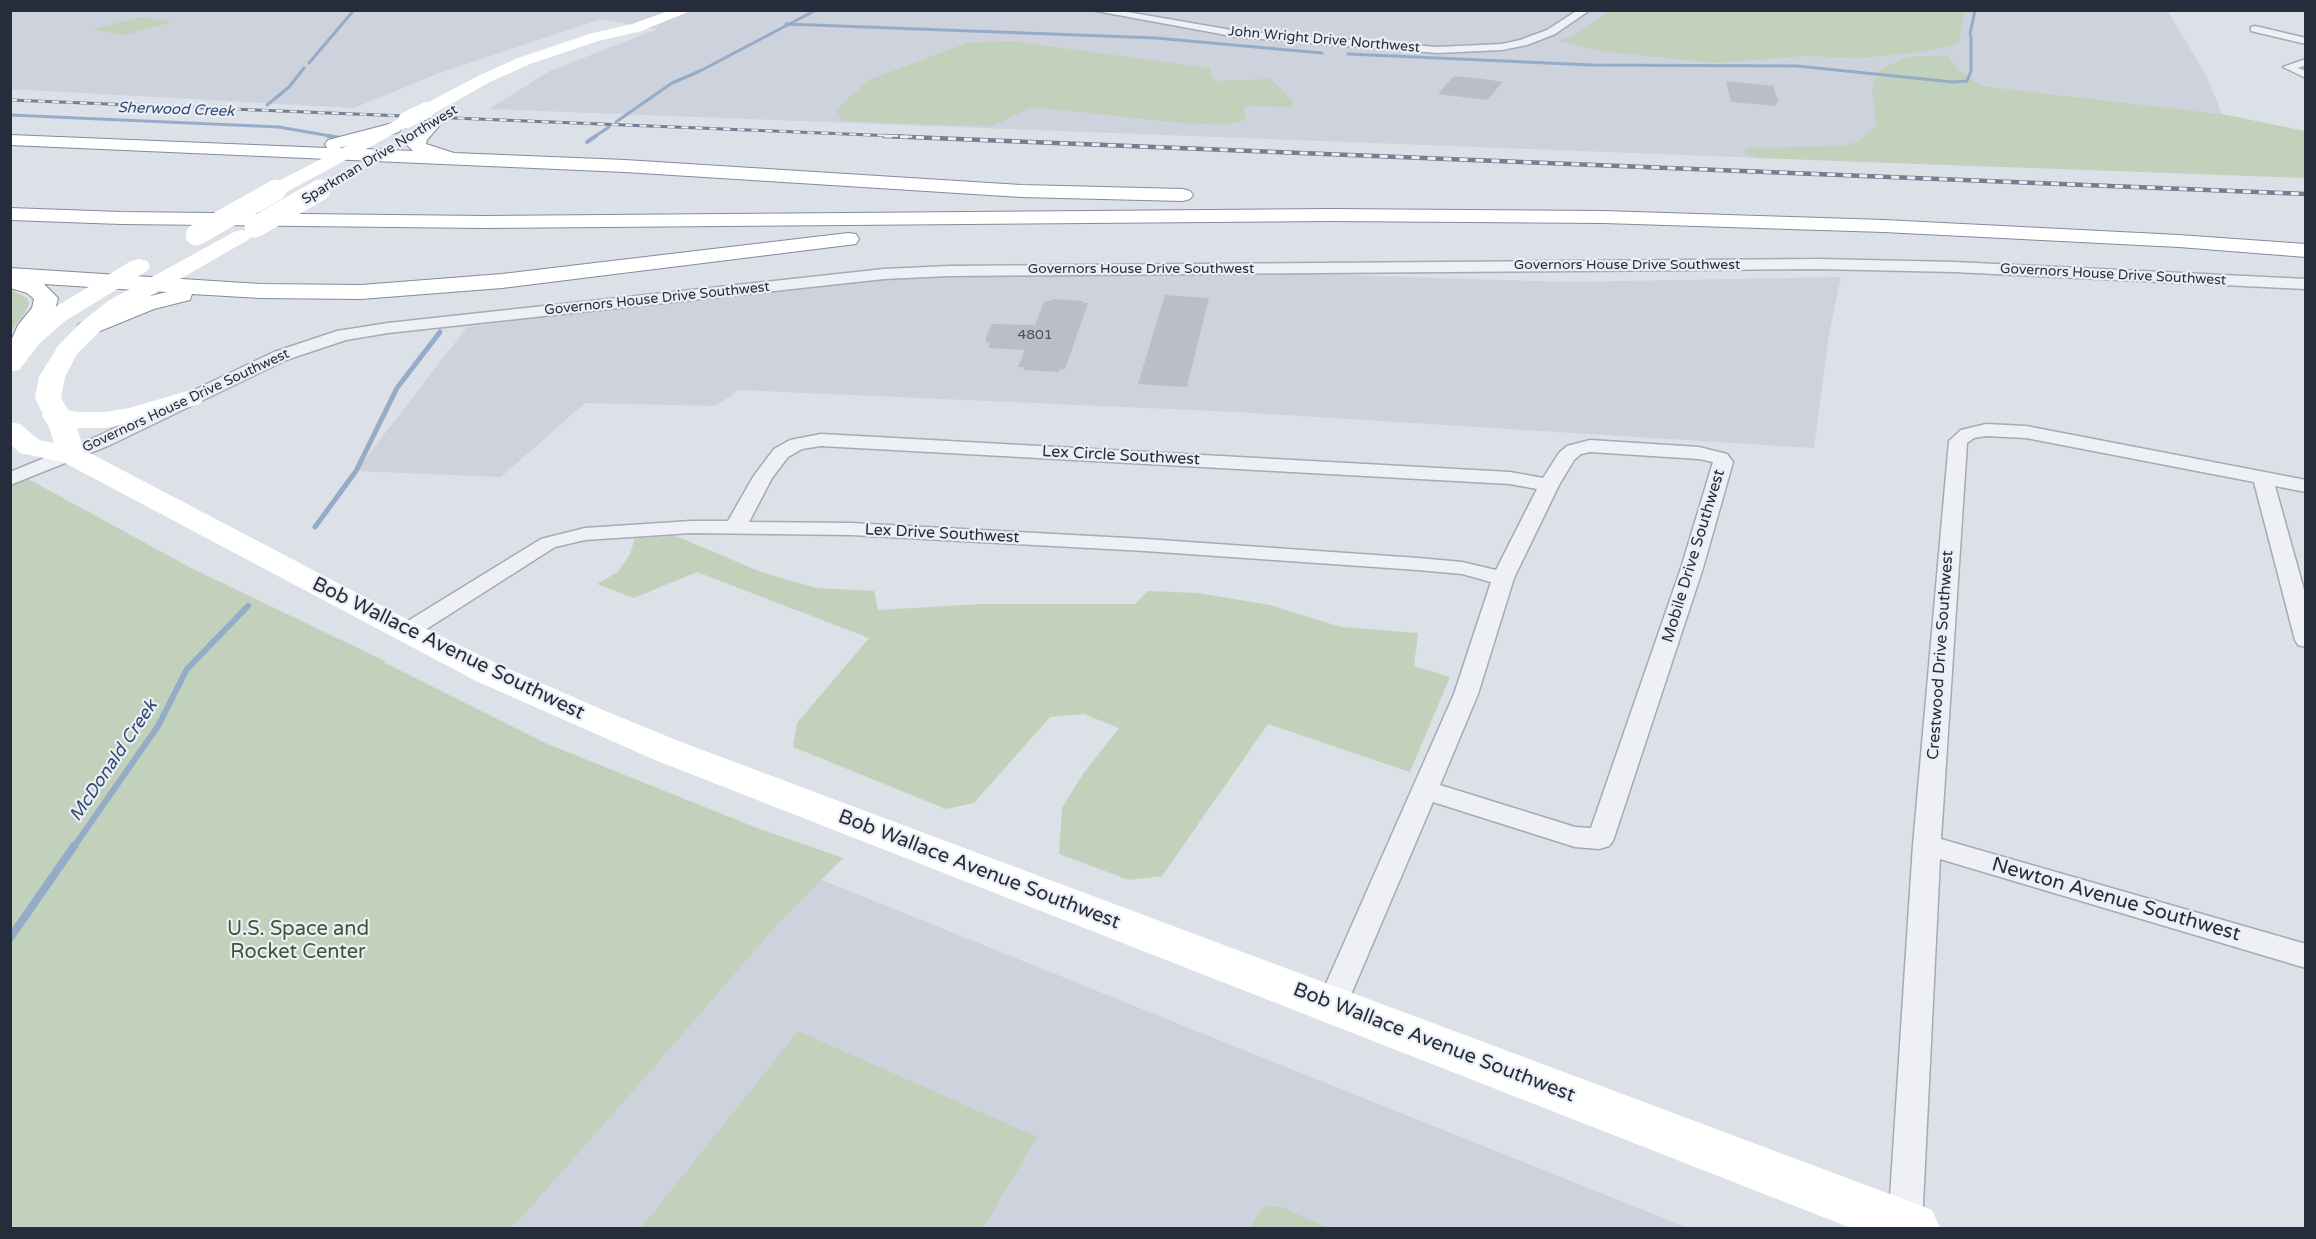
<!DOCTYPE html>
<html>
<head>
<meta charset="utf-8">
<style>
  body { margin:0 }
  #map { position:relative; width:2316px; height:1239px; overflow:hidden; background:#dce0e7; font-family:"Varela Round",sans-serif }
  canvas { display:block }
  .frame { position:absolute; inset:0; border:12px solid #252d3d; pointer-events:none }
</style>
</head>
<body>
<div id="map">
<canvas width="2316" height="1239"></canvas>
<div class="frame"></div>
</div>
<script>
const ctx = document.querySelector('canvas').getContext('2d');
ctx.lineJoin = 'round';
function paint(path, color) { ctx.fillStyle = color; ctx.fill(path, 'evenodd'); }
const toPath = rows => new Path2D(rows.map(r => 'M' + r).join(''));
function trace(path, color, width, dash) { ctx.strokeStyle = color; ctx.lineWidth = width; ctx.lineCap = dash ? 'butt' : 'round'; ctx.setLineDash(dash || []); ctx.stroke(path); }
function write(font, color, halo, rows, align = 'center') {
  ctx.font = font + ' "Varela Round",sans-serif'; ctx.lineWidth = 4.5; ctx.setLineDash([]); ctx.textBaseline = 'middle'; ctx.strokeStyle = halo; ctx.fillStyle = color; for (const [text, x, y, turn = 0] of rows) {
    ctx.save(); ctx.translate(x, y); ctx.rotate((+turn || 0) * Math.PI / 180); ctx.textAlign = isNaN(turn) ? turn : align; if (halo) ctx.strokeText(text, 0, 0); ctx.fillText(text, 0, 0); ctx.restore();
  }
}
paint(toPath([
  [2167,10,2205,73,2222,114,1984,86,1998,167,489,109,550,71,657,29,601,19,439,73,354,108,11,89,10,11],
  [1249,272,1570,282,1841,277,1829,334,1814,448,1238,412,739,390,716,406,585,403,501,477,356,471,467,327,609,308,919,276],
  [807,874,1261,1057,1688,1228,493,1228]
]), '#cdd2dc');
paint(toPath([
  [1611,10,1964,10,1964,11,1959,43,1921,52,1861,58,1805,56,1713,63,1600,51,1558,41,1574,36],
  [141,17,173,22,124,35,92,29],
  [1011,41,1209,68,1215,81,1271,79,1293,102,1293,107,1244,106,1245,120,1226,125,1182,123,1032,107,993,126,916,124,843,121,836,110,869,80,967,43],
  [1948,55,1958,70,1983,86,2222,114,2305,131,2305,178,1759,158,1746,155,1745,148,1844,146,1859,141,1876,126,1872,89,1879,70,1907,57],
  [11,290,27,298,29,304,24,315,11,331],
  [10,469,191,568,385,661,383,662,545,743,757,828,843,858,775,927,626,1099,519,1220,509,1228,11,1228],
  [676,536,761,572,816,588,874,591,878,610,982,604,1135,604,1148,591,1197,593,1270,605,1341,627,1418,633,1414,666,1450,677,1410,772,1268,724,1162,876,1129,880,1059,854,1062,808,1083,774,1119,728,1084,714,1050,717,974,803,946,809,793,747,797,723,869,638,697,572,634,598,597,584,618,572,630,554,635,538],
  [798,1031,1037,1137,983,1228,641,1228],
  [1268,1206,1281,1207,1328,1228,1251,1228,1260,1210]
]), '#c1d1bc');
trace(toPath([
  [786,24,1156,38,1322,53],
  [1970,34,1975,10],
  [1348,54,1592,65,1797,66,1953,82,1967,81,1971,71,1971,36],
  [309,63,354,10],
  [267,105,289,87,304,68],
  [10,115,279,127,336,137],
  [616,122,672,83,700,71,816,10],
  [594,137,609,127]
]), '#95acc9', 3);
trace(toPath([
  [328,136,340,138],
  [587,142,596,136]
]), '#95acc9', 4);
trace(toPath([
  [315,527,356,471,397,388,440,332]
]), '#95acc9', 5);
trace(toPath([
  [73,848,158,726,187,669,248,606]
]), '#95acc9', 6);
trace(toPath([
  [10,938,74,846]
]), '#95acc9', 8);
paint(toPath([
  [1454,76,1484,79,1503,82,1487,100,1438,94],
  [1726,81,1773,86,1779,103,1776,103,1776,106,1731,102],
  [1165,295,1209,298,1187,387,1138,384],
  [1052,299,1083,301,1082,303,1088,303,1065,369,1060,369,1058,372,1023,370,1024,367,1018,367,1025,350,988,348,990,343,986,342,987,339,985,339,992,324,1035,325,1044,302,1051,301]
]), '#b9bec9');
const street = toPath([
  [1091,10,1116,10,1237,31,1437,47,1502,44,1520,40,1547,30,1578,10,1590,10,1555,34,1527,45,1502,50,1437,53,1237,37,1091,10],
  [2255,26,2306,38,2306,44,2251,31,2251,27,2255,26],
  [2306,59,2306,65,2298,68,2306,71,2306,78,2283,67,2306,59],
  [1818,259,1954,262,2306,279,2306,289,1954,272,1818,269,949,276,884,279,388,333,346,340,286,360,110,445,10,485,10,472,96,437,274,352,337,331,388,323,884,269,949,266,1818,259],
  [1986,424,2026,426,2306,480,2306,492,2275,486,2306,597,2306,647,2298,645,2295,640,2254,482,2026,438,1986,436,1974,438,1967,443,1941,839,2306,944,2306,968,1940,859,1922,1225,1920,1228,1888,1228,1913,845,1949,441,1961,430,1986,424],
  [821,434,1510,472,1543,478,1559,453,1567,446,1590,440,1699,447,1727,454,1733,462,1703,568,1613,841,1609,846,1599,849,1575,847,1433,802,1347,1004,1343,1013,1332,1017,1321,1013,1317,1004,1454,694,1491,582,1462,574,1418,570,1145,551,851,535,691,533,585,540,555,547,414,637,406,639,398,637,395,632,398,627,541,539,585,528,691,521,728,521,753,477,774,449,790,440,821,434],
  [821,446,1510,484,1537,489,1496,570,1462,562,1418,558,1145,539,851,523,749,522,772,478,788,457,802,449,821,446],
  [1590,452,1699,459,1713,462,1681,568,1591,828,1575,827,1440,785,1478,694,1514,578,1559,485,1574,460,1581,454,1590,452]
]);
const highway = toPath([
  [431,120,437,121,440,125,427,140,426,144,454,153,625,160,1021,185,1183,189,1190,191,1193,195,1190,199,1183,201,1021,197,625,172,10,145,10,135,327,148,325,144,328,140,393,123,399,124,402,128,399,132,339,148,413,151,408,146,409,139,425,121,431,120],
  [10,208,121,212,484,216,1330,209,1603,211,1884,220,2179,235,2306,244,2306,257,2179,247,1884,232,1603,223,1330,221,484,228,121,224,10,220,10,208],
  [848,233,856,234,859,239,856,244,502,288,361,299,260,298,192,294,190,300,154,309,88,336,79,334,76,329,79,324,138,299,167,292,44,284,58,298,55,310,41,327,28,357,19,359,10,357,10,343,18,325,32,308,34,299,27,293,10,288,10,268,260,284,361,285,502,274,848,233]
]);
trace(street, '#a5aab4', 3);
trace(highway, '#838c9e', 2);
paint(street, '#eef0f5');
paint(toPath([
  [671,10,693,10,641,31,598,41,530,64,490,82,433,114,427,115,421,114,418,110,421,106,478,76,518,58,589,34,632,24,671,10],
  [406,115,412,116,415,120,412,124,283,194,276,196,269,194,266,190,269,186,406,115],
  [241,230,248,232,252,236,248,240,124,311,97,334,77,354,65,377,61,398,68,410,77,412,105,412,129,408,191,390,200,392,204,398,200,404,132,423,105,428,77,428,84,450,418,625,500,665,603,710,681,742,1914,1203,1932,1210,1940,1228,1851,1228,655,760,476,681,63,462,20,453,10,444,10,422,20,424,39,440,54,443,49,427,42,416,43,414,35,398,39,377,58,346,79,324,108,301,234,232,241,230],
  [139,259,147,261,150,266,147,271,65,321,40,343,19,370,10,372,10,348,22,333,49,311,131,261,139,259]
]), '#fff');
paint(highway, '#fff');
const railFar1 = toPath([
  [10,100,920,137]
]);
const rail = toPath([
  [884,136,2306,194]
]);
trace(railFar1, '#757e91', 3);
trace(rail, '#757e91', 4.5);
trace(railFar1, '#ebeef4', 2, [7]);
trace(rail, '#ebeef4', 3, [8]);
trace(toPath([
  [406,120,427,110]
]), '#fff', 16);
trace(toPath([
  [255,227,320,190],
  [196,235,276,190]
]), '#fff', 21);
write('14px', '#252d3d', '#ebeef4', [
  ["John Wright Drive Northwest",1324,40,5],
  ["Sparkman Drive Northwest",380,155,-31],
  ["Governors House Drive Southwest",1627,265],
  ["Governors House Drive Southwest",1141,269],
  ["Governors House Drive Southwest",2113,275,3],
  ["Governors House Drive Southwest",657,299,-6],
  ["Governors House Drive Southwest",186,401,-25]
]);
write('14px', '#4a5160', null, [
  ["4801",1035,335]
]);
write('italic 15px', '#2e4a72', '#ebeef4', [
  ["Sherwood Creek",176,110,2]
]);
write('16px', '#252d3d', '#ebeef4', [
  ["Lex Circle Southwest",1121,456,3],
  ["Lex Drive Southwest",942,534,3],
  ["Mobile Drive Southwest",1694,556,-73],
  ["Crestwood Drive Southwest",1941,655,-86]
]);
write('italic 18px', '#2e4a72', '#ebeef4', [
  ["McDonald Creek",114,761,-56]
]);
write('20px', '#252d3d', '#ebeef4', [
  ["Bob Wallace Avenue Southwest",448,649,26],
  ["Bob Wallace Avenue Southwest",979,870,21],
  ["Newton Avenue Southwest",2116,900,16],
  ["Bob Wallace Avenue Southwest",1434,1043,21]
]);
write('20px', '#385932', '#ebeef4', [
  ["U.S. Space and",298,930],
  ["Rocket Center",298,953]
]);
</script>
</body>
</html>
